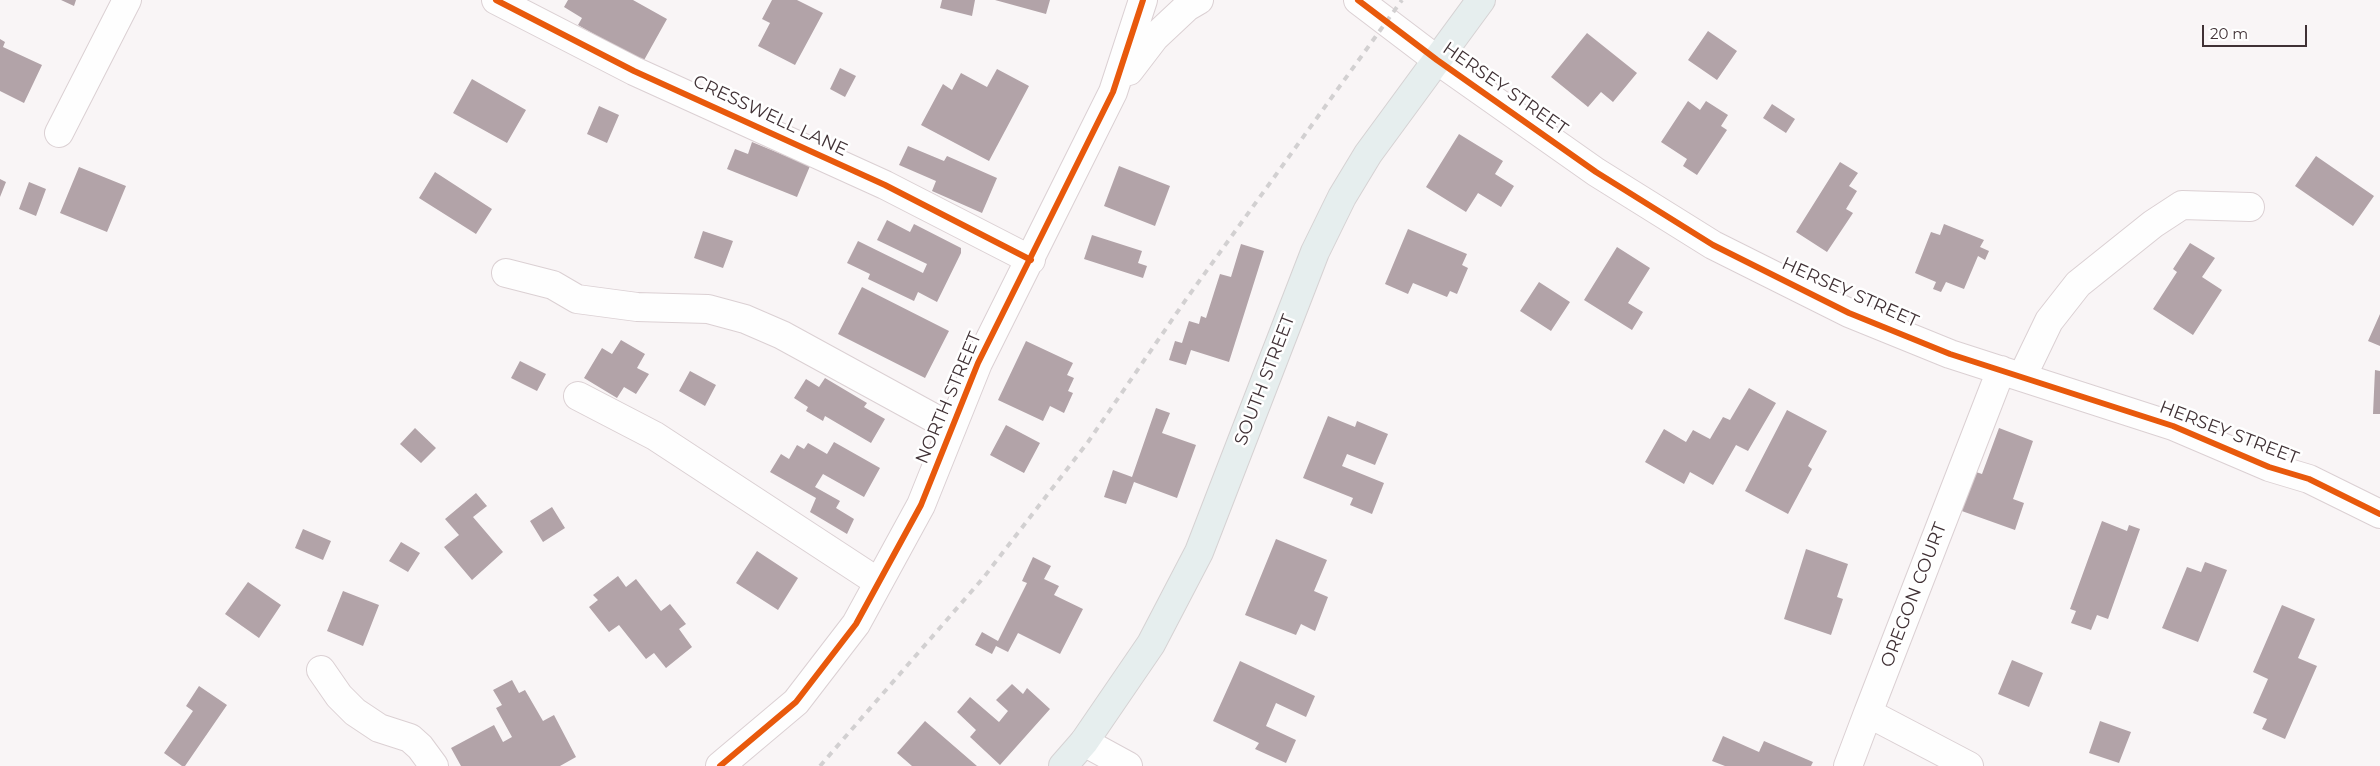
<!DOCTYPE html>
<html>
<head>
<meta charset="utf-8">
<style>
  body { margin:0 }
  #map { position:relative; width:2380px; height:766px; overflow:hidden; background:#f9f5f6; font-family:Montserrat,sans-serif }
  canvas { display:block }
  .scale { position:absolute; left:2202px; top:25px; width:105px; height:22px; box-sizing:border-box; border:2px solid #403135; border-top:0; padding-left:6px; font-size:15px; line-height:18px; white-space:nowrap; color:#403135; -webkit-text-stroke:4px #fff; paint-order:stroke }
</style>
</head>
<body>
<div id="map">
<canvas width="2380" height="766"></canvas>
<div class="scale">20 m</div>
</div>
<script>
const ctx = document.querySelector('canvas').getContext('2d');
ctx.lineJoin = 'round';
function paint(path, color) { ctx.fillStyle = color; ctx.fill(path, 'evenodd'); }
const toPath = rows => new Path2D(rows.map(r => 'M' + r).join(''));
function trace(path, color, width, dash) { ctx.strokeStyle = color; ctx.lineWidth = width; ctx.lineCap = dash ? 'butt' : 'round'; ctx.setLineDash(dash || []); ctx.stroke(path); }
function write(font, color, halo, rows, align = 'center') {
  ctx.font = font + ' Montserrat,sans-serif'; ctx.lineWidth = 5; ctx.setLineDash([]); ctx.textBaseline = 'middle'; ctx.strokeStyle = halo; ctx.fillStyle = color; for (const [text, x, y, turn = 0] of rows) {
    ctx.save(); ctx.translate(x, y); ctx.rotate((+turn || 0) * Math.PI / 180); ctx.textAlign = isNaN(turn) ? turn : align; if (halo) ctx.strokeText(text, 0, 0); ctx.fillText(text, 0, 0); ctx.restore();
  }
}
paint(toPath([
  [61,0,76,0,74,6],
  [568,0,633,0,667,19,643,62,578,25,582,18,564,7],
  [772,0,797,0,823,13,795,65,758,46,770,23,762,19],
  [942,0,975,0,972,16,940,8],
  [995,0,1050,0,1046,14],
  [1708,31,1737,51,1717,80,1688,60],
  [1587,33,1637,73,1613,102,1601,92,1588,107,1551,77],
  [0,39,5,42,3,47,42,65,24,103,0,91],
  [840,68,856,76,845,97,830,89],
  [997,69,1029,86,989,161,921,125,943,84,952,90,961,73,987,87],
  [472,79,526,110,507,143,453,113],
  [1688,101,1700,110,1706,101,1728,115,1721,126,1727,130,1697,175,1683,166,1687,159,1661,142],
  [1772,104,1795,119,1786,133,1763,118],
  [599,106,619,115,607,143,587,134],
  [1459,134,1503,161,1495,174,1514,186,1501,207,1478,193,1466,212,1426,187],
  [752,142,810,166,797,197,727,169,735,149,748,154],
  [908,146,944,161,947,156,997,178,982,213,932,191,936,181,899,165],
  [2316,156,2374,196,2353,226,2295,186],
  [1840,162,1858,173,1849,186,1857,191,1846,209,1853,213,1827,252,1796,232],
  [1119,166,1170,186,1155,226,1104,206],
  [79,167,126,186,107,232,60,213],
  [435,172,492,209,476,234,419,198],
  [0,179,6,182,0,197],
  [29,182,46,189,36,216,19,209],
  [887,220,910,232,914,224,961,248,961,253,937,302,918,292,914,301,868,279,870,274,847,263,858,241,923,273,927,264,877,240],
  [1944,224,1984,240,1980,247,1989,251,1985,260,1978,256,1964,289,1946,282,1941,292,1933,289,1936,282,1915,273,1931,232,1940,235],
  [1408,229,1467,254,1462,265,1468,268,1457,294,1450,291,1447,297,1413,283,1408,294,1385,284],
  [703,231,733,241,723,268,694,258],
  [1092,235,1142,251,1138,263,1147,266,1143,278,1084,259],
  [2190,243,2215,258,2202,277,2222,290,2193,335,2153,309,2177,272,2173,269],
  [1241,244,1264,251,1229,362,1191,350,1186,365,1169,360,1175,341,1182,343,1189,321,1199,324,1201,316,1206,318,1220,274,1231,277],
  [1617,247,1650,268,1628,303,1643,312,1632,330,1584,300],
  [1539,282,1570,302,1551,331,1520,311],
  [862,287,949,331,925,378,838,334],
  [2380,314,2380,346,2368,341],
  [621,340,645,354,637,368,649,374,636,394,624,387,617,398,584,378,602,348,612,354],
  [1026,341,1073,363,1067,375,1074,378,1068,391,1073,393,1064,413,1050,406,1043,421,998,400],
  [520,361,546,374,537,391,511,378],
  [2375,370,2380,371,2380,414,2373,414],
  [690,371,716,385,705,406,679,391],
  [825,378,867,403,864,407,885,419,871,443,825,416,823,421,806,411,808,407,794,398,806,379,819,387],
  [1749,388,1776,403,1748,451,1736,445,1713,485,1690,472,1684,484,1645,462,1664,429,1686,442,1693,430,1710,439,1723,417,1730,420],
  [1156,408,1170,413,1162,433,1196,445,1177,498,1134,482,1126,504,1104,497,1113,470,1132,477],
  [1787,410,1827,431,1808,466,1812,469,1788,514,1745,491],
  [1328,416,1355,427,1357,421,1388,434,1375,465,1347,454,1342,466,1384,483,1372,514,1350,505,1353,498,1303,478],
  [1006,425,1040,443,1024,473,990,455],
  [415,428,436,448,421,463,400,444],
  [1999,428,2033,441,2013,499,2024,503,2015,530,1959,510,1973,471,1982,474],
  [834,442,880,468,864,497,823,474,815,487,840,501,836,508,854,519,847,534,810,512,816,498,770,472,781,454,789,459,797,445,804,449,808,443,827,454],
  [476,493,487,506,473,517,503,552,472,580,444,547,459,535,445,519],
  [552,507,565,528,543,542,530,521],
  [2102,521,2127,531,2129,525,2140,529,2108,619,2097,615,2091,630,2071,623,2076,611,2070,609],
  [303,529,331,541,323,560,295,548],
  [1276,539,1327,560,1314,591,1328,597,1315,631,1301,624,1296,635,1245,615],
  [401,542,420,553,408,572,389,561],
  [1806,549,1848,564,1837,597,1843,599,1831,635,1784,619],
  [757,551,798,578,778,610,736,583],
  [1033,557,1051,566,1044,579,1059,586,1054,595,1083,609,1060,654,1018,633,1008,652,996,646,992,654,975,645,982,632,998,641,1027,583,1022,581],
  [2205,562,2227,570,2198,642,2162,628,2187,567,2201,572],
  [618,576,626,587,636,579,661,611,670,604,686,624,679,629,692,647,666,668,654,653,646,659,619,625,609,632,589,607,598,600,593,595],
  [248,582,281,605,259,638,225,614],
  [343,591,379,605,363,646,327,631],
  [2282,605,2315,619,2298,658,2317,666,2285,739,2262,729,2267,719,2253,713,2268,679,2253,672],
  [2012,660,2043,673,2029,707,1998,694],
  [1240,661,1315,696,1306,717,1276,703,1266,726,1296,740,1286,763,1255,749,1259,743,1213,721],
  [512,680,519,693,525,690,543,721,554,715,576,757,560,766,461,766,451,748,494,725,503,742,512,737,496,708,502,705,493,690],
  [1012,684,1023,694,1027,688,1050,709,1000,765,970,737,976,730,957,712,970,697,999,722,1008,711,996,700],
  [199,686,227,705,185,766,182,766,164,753,193,711,186,706],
  [925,721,977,766,912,766,897,753],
  [2100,721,2131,732,2119,763,2089,753],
  [1723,736,1759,752,1764,741,1813,762,1811,766,1725,766,1712,761]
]), '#b2a3a8');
const minor = toPath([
  [496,0,634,71,885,185,1031,260],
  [1358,0,1437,60,1596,172,1713,245,1849,313,1950,354,2173,426,2269,467,2309,479,2380,514],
  [1129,71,1155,37,1187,7,1199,0],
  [59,133,127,0],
  [506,273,553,285,577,299,637,307,708,309,745,319,782,335,952,428],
  [2022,377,2049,321,2078,284,2153,224,2182,205,2250,207],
  [578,396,655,436,878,582],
  [321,670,339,696,355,712,379,728,410,738,420,747,434,766],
  [1084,742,1128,766],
  [720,766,796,702,856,624,921,505,978,363,1113,92,1143,0],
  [1848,766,1868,713],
  [1969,766,1868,713,2001,370]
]);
const major = toPath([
  [1063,766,1084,742,1151,644,1199,552,1315,252,1342,197,1368,154,1481,0]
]);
trace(minor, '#dbd0d3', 30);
trace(major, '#d6d2d3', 30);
trace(minor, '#fefefe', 28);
trace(major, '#e6eeee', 28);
trace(toPath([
  [820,766,984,577,1088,442,1187,298,1402,0]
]), '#d2d0d1', 4, [6, 6]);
trace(toPath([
  [496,0,634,71,885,185,1031,260],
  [1358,0,1437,60,1596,172,1713,245,1849,313,1950,354,2173,426,2269,467,2309,479,2380,514],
  [720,766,796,702,856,624,921,505,978,363,1113,92,1143,0]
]), '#e8590c', 6);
write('18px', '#403135', '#fff', [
  ["HERSEY STREET",1505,89,35],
  ["CRESSWELL LANE",770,116,25],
  ["HERSEY STREET",1850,293,24],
  ["SOUTH STREET",1265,380,-69],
  ["NORTH STREET",949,398,-67],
  ["HERSEY STREET",2229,433,21],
  ["OREGON COURT",1914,595,-69]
]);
</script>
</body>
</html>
